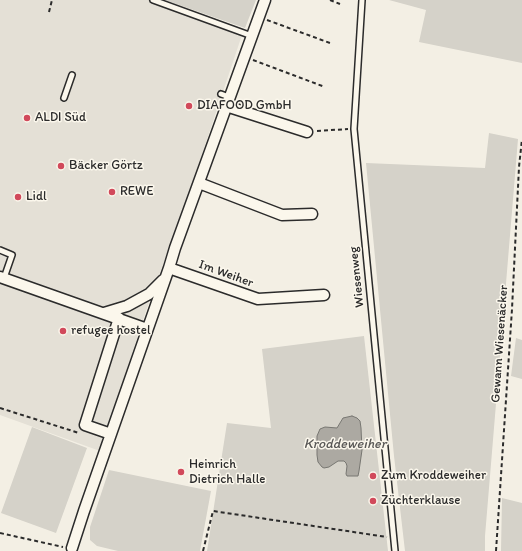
<!DOCTYPE html>
<html>
<head>
<meta charset="utf-8">
<style>
  body { margin:0 }
  canvas { display:block; background:#f3efe4 }
</style>
</head>
<body>
<canvas width="522" height="551"></canvas>
<script>
const ctx = document.querySelector('canvas').getContext('2d');
ctx.lineJoin = 'round';
function paint(path, color) { ctx.fillStyle = color; ctx.fill(path, 'evenodd'); }
const toPath = rows => new Path2D(rows.map(r => 'M' + r).join(''));
function trace(path, color, width, dash) { ctx.strokeStyle = color; ctx.lineWidth = width; ctx.lineCap = dash ? 'butt' : 'round'; ctx.setLineDash(dash || []); ctx.stroke(path); }
function write(font, color, halo, rows, align = 'center') {
  ctx.font = font + ' Itim,sans-serif'; ctx.lineWidth = 3; ctx.setLineDash([]); ctx.textBaseline = 'middle'; ctx.strokeStyle = halo; ctx.fillStyle = color; for (const [text, x, y, turn = 0] of rows) {
    ctx.save(); ctx.translate(x, y); ctx.rotate((+turn || 0) * Math.PI / 180); ctx.textAlign = isNaN(turn) ? turn : align; if (halo) ctx.strokeText(text, 0, 0); ctx.fillText(text, 0, 0); ctx.restore();
  }
}
paint(toPath([
  [0,0,161,0,244,29,192,184,145,314,100,451,0,415]
]), '#e4e0d6');
paint(toPath([
  [165,0,256,0,245,28],
  [389,0,522,0,522,63,419,42,426,10],
  [489,133,518,139,485,536,485,551,405,551,394,456,366,163,485,168],
  [364,336,388,551,207,551,227,423,271,428,262,349],
  [516,338,522,340,522,379,511,376],
  [32,427,87,448,56,533,1,513],
  [109,470,211,491,200,551,118,551,97,546,90,540,90,527],
  [502,498,522,503,522,551,501,551]
]), '#d5d2c9');
const water = toPath([
  [352,416,357,418,360,421,361,428,362,450,359,471,358,476,347,476,346,474,347,466,346,463,344,461,338,461,329,467,324,468,322,467,318,462,317,455,317,436,320,429,325,427,337,428,343,418,352,416]
]);
paint(water, '#aca9a2');
trace(water, '#787772', 1);
const service = toPath([
  [153,0,252,36],
  [362,0,354,129,395,551],
  [221,94,229,97],
  [64,98,72,75],
  [0,250,12,255,4,278]
]);
const minor = toPath([
  [226,106,307,132],
  [199,183,282,215,312,214],
  [169,268,258,299,324,295],
  [0,277,147,329],
  [104,313,127,306,149,294,163,280],
  [111,434,85,425,119,318],
  [72,548,84,511,169,268,175,248,265,0]
]);
trace(service, '#2b2b2b', 8);
trace(minor, '#2b2b2b', 13);
trace(toPath([
  [330,0,340,4],
  [49,12,52,0],
  [267,20,330,43],
  [253,60,325,87],
  [317,131,348,129],
  [0,408,79,433],
  [0,533,63,547],
  [203,551,213,511,387,537],
  [496,551,512,309,519,167,522,139]
]), '#2b2b2b', 2, [4, 3]);
trace(service, '#fbf7ec', 5);
trace(minor, '#fbf7ec', 10);
for (const [x, y, r, color] of [
  [189,106,4,"#d1495b"],
  [27,118,4,"#d1495b"],
  [61,166,4,"#d1495b"],
  [112,192,4,"#d1495b"],
  [18,197,4,"#d1495b"],
  [63,331,4,"#d1495b"],
  [181,472,4,"#d1495b"],
  [373,476,4,"#d1495b"],
  [373,501,4,"#d1495b"]
]) { const dot = new Path2D(); dot.arc(x, y, r, 0, 2 * Math.PI); ctx.fillStyle = color; ctx.fill(dot); trace(dot, '#fbf7ec', 1.5); }
write('13px', '#2b2b2b', '#fbf7ec', [
  ["DIAFOOD GmbH",197,106],
  ["ALDI Süd",35,118],
  ["Bäcker Görtz",69,166],
  ["REWE",120,192],
  ["Lidl",26,197],
  ["refugee hostel",71,331],
  ["Heinrich",189,465],
  ["Dietrich Halle",189,480],
  ["Zum Kroddeweiher",381,476],
  ["Züchterklause",381,501]
], 'left');
write('13px', '#2b2b2b', '#fbf7ec', [
  ["Im Weiher",226,274,20],
  ["Wiesenweg",357,277,-96],
  ["Gewann Wiesenäcker",500,344,-86]
]);
write('italic 14px', '#585755', '#fbf7ec', [
  ["Kroddeweiher",345,444]
]);
</script>
</body>
</html>
